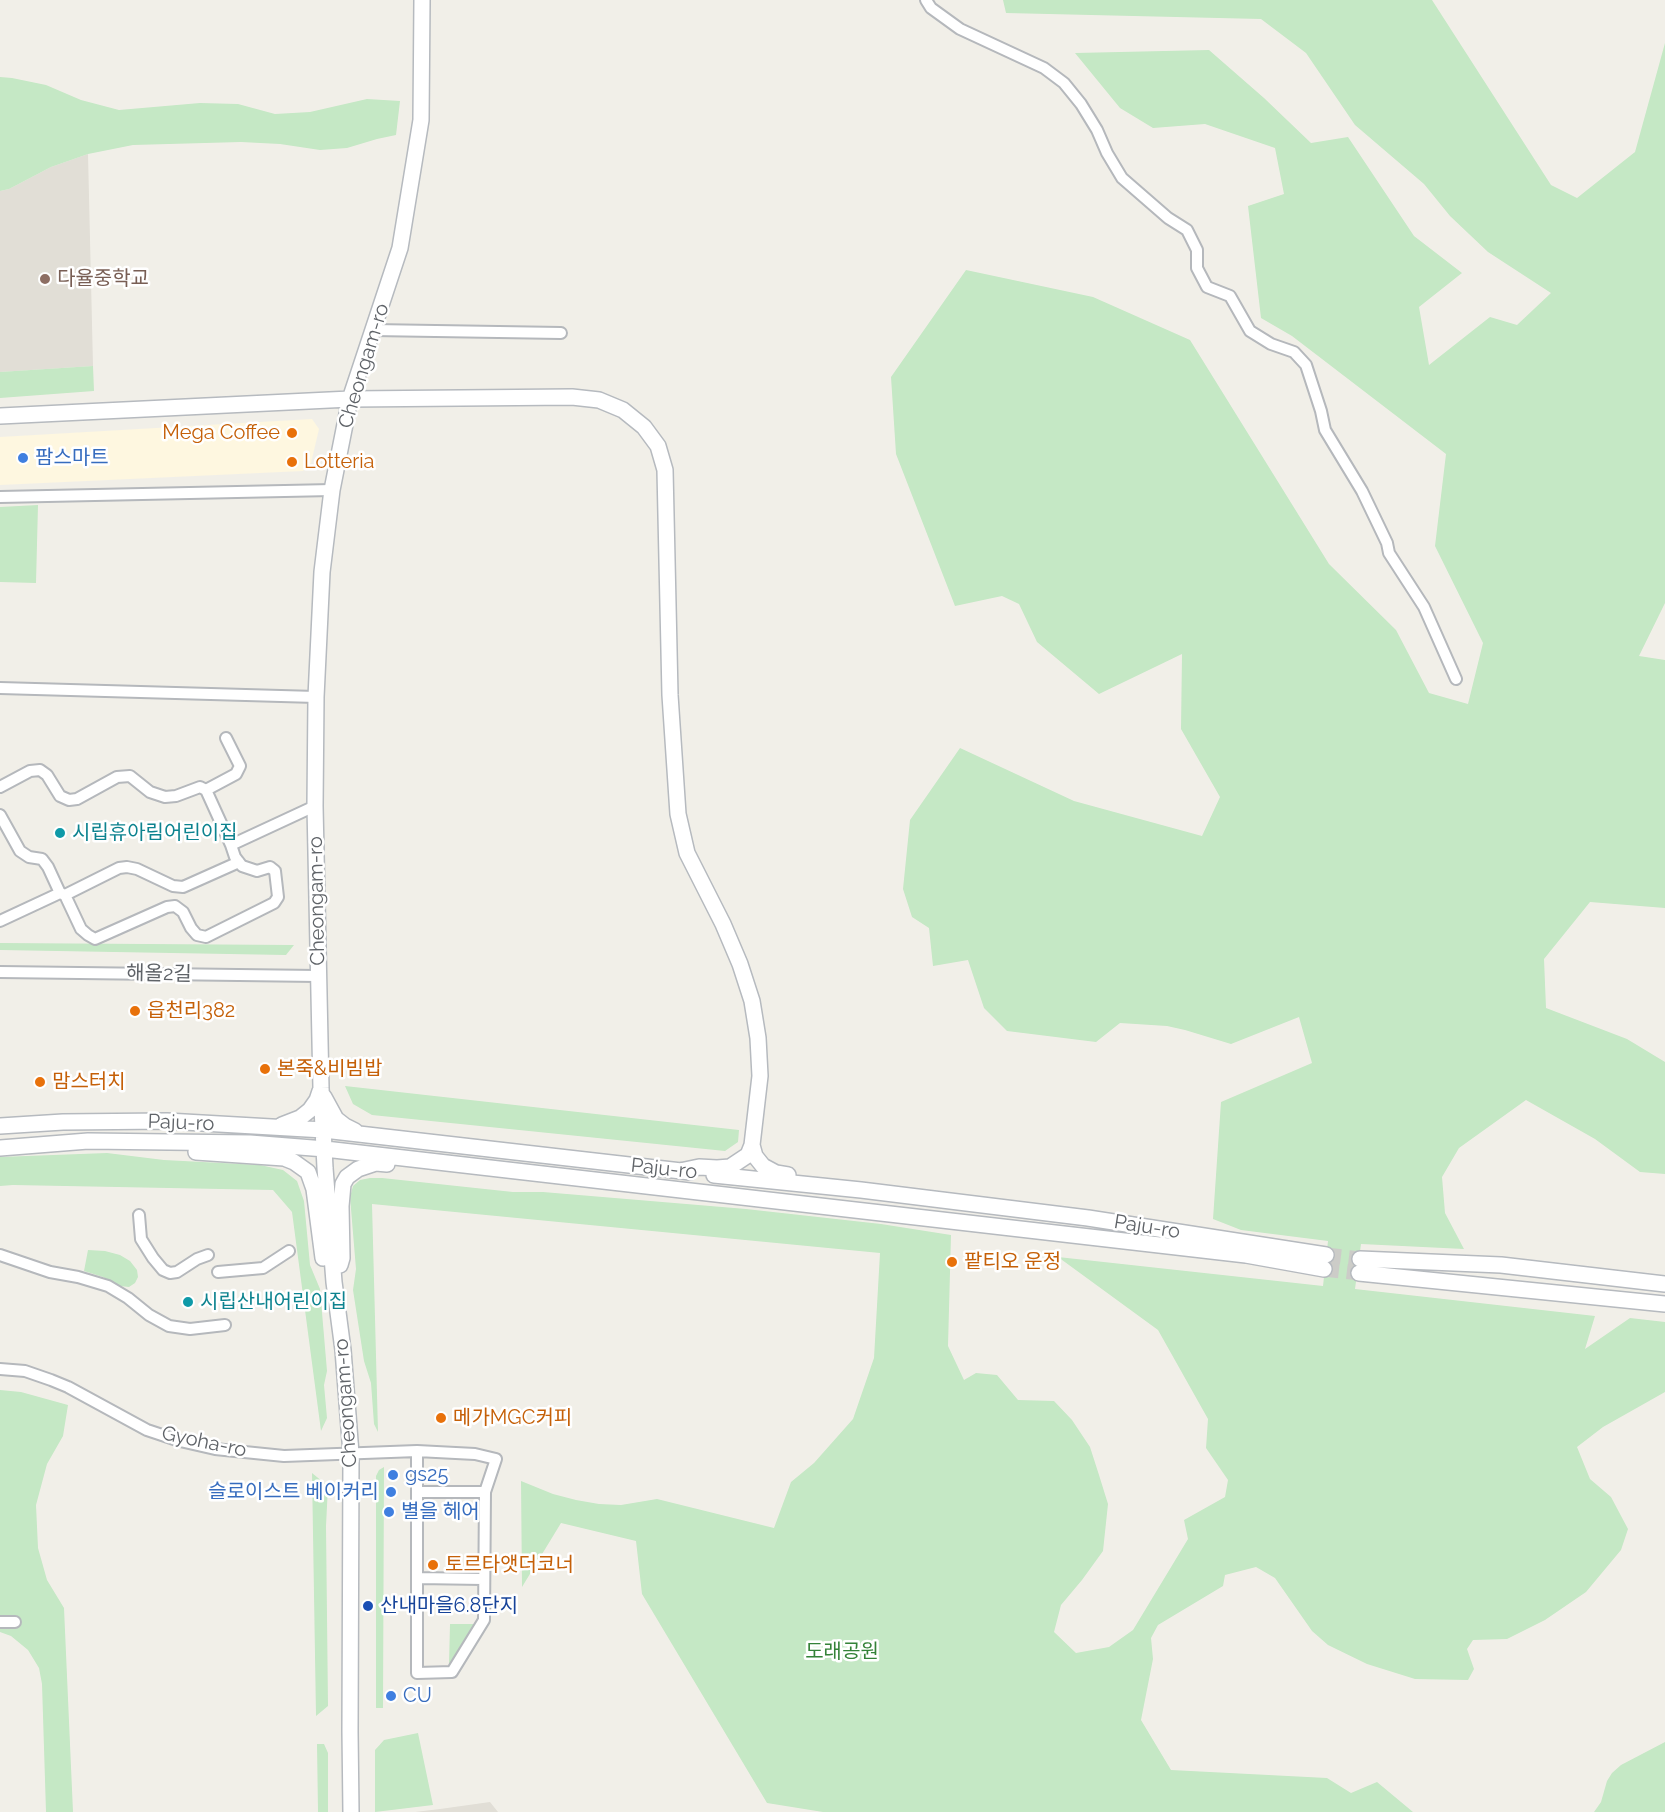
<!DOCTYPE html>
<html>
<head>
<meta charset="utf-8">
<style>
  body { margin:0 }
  canvas { display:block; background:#f1efe8 }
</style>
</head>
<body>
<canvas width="1665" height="1812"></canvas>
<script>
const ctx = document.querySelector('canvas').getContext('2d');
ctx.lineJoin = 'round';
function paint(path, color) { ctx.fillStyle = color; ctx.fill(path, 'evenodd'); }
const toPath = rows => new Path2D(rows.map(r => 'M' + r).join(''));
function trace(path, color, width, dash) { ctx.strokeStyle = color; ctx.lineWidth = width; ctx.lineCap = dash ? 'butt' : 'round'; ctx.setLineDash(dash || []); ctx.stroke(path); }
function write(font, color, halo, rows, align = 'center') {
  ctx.font = font + ' Raleway,"Noto Sans KR",sans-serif'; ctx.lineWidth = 5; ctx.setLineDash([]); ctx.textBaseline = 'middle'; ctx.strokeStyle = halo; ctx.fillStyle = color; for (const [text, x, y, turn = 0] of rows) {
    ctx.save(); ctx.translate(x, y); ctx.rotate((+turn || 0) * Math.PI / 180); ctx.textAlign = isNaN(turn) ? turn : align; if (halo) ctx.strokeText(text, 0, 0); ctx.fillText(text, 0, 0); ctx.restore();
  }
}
paint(toPath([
  [312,419,319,429,311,463,303,471,0,485,0,437]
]), '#fef7e0');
paint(toPath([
  [88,154,93,366,0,372,0,191,9,189,51,167],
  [490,1802,498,1812,415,1812,440,1809]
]), '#e1ded6');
paint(toPath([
  [1003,0,1432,0,1551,185,1577,198,1635,152,1665,43,1665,603,1639,656,1665,660,1665,908,1590,902,1544,959,1546,1008,1627,1039,1665,1062,1665,1174,1640,1172,1595,1139,1526,1100,1459,1148,1442,1177,1445,1213,1464,1249,1361,1244,1355,1289,1595,1316,1585,1349,1630,1318,1665,1322,1665,1392,1603,1427,1577,1447,1590,1479,1611,1497,1628,1529,1621,1550,1586,1592,1545,1620,1507,1639,1473,1640,1467,1649,1474,1669,1468,1680,1415,1679,1367,1664,1328,1645,1312,1631,1275,1578,1256,1567,1225,1575,1223,1586,1158,1625,1151,1638,1153,1659,1141,1720,1171,1770,1327,1778,1351,1793,1377,1782,1413,1812,823,1812,767,1803,642,1594,636,1541,561,1523,522,1587,521,1481,553,1494,576,1500,599,1504,621,1505,657,1499,774,1528,791,1482,814,1463,853,1419,874,1358,880,1253,372,1204,378,1432,374,1424,371,1383,364,1361,353,1290,356,1269,350,1197,353,1186,360,1180,370,1178,382,1178,513,1192,543,1192,746,1209,881,1224,951,1235,948,1346,964,1380,976,1373,997,1375,1018,1400,1054,1401,1072,1420,1090,1447,1099,1475,1108,1504,1103,1551,1082,1580,1061,1605,1054,1632,1076,1653,1109,1647,1133,1630,1188,1539,1184,1520,1225,1497,1228,1480,1206,1448,1208,1419,1158,1330,1058,1257,1323,1286,1328,1241,1241,1230,1213,1219,1221,1102,1312,1063,1299,1017,1231,1044,1185,1030,1167,1026,1120,1023,1096,1042,1007,1031,984,1008,968,960,933,966,929,928,912,917,903,889,910,820,960,748,1074,801,1202,836,1220,797,1181,729,1182,654,1099,694,1037,642,1019,604,1002,596,955,606,896,454,891,377,966,270,1093,297,1190,340,1329,564,1396,630,1429,693,1468,704,1483,643,1435,546,1446,454,1292,336,1261,318,1248,206,1284,194,1275,148,1205,124,1153,128,1120,108,1075,53,1209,50,1264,98,1311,143,1348,137,1414,236,1462,273,1419,307,1429,365,1490,317,1517,325,1551,293,1488,252,1450,216,1424,184,1355,125,1306,53,1261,19,1006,13],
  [0,77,12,78,46,85,81,100,119,110,200,103,238,104,275,114,310,112,367,99,400,101,396,135,377,139,347,148,320,150,280,144,241,142,133,145,88,154,51,167,9,189,0,191],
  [93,366,94,391,0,398,0,372],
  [38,505,36,583,0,582,0,507],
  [0,943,294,945,286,955,0,950],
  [345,1086,739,1130,738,1142,725,1151,372,1115,353,1104],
  [107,1153,164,1160,260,1165,283,1170,297,1181,304,1201,310,1265,320,1289,327,1371,324,1385,327,1418,321,1431,292,1212,273,1190,13,1185,0,1186,0,1157],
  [88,1250,105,1251,120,1255,130,1261,137,1270,138,1277,135,1283,129,1287,120,1286,103,1277,84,1271],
  [0,1390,21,1392,68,1405,63,1436,47,1464,36,1505,38,1548,47,1580,64,1608,73,1812,46,1812,42,1684,39,1668,28,1650,11,1636,0,1632],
  [384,1467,383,1708,376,1708,376,1476,379,1470],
  [312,1473,328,1486,326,1526,328,1706,316,1716],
  [450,1624,476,1624,449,1665],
  [418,1733,433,1805,375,1812,375,1750,384,1740],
  [1665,1742,1665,1812,1594,1812,1601,1802,1607,1781,1612,1773,1621,1765],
  [317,1744,324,1744,328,1753,328,1812,318,1812]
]), '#c5e8c5');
trace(toPath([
  [1326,1255,1360,1259],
  [1324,1269,1359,1273]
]), '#ccccc8', 15, [15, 8]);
const street = toPath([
  [926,0,931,8,960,29,1044,68,1064,83,1081,104,1097,130,1107,153,1122,178,1168,218,1187,230,1197,250,1197,268,1207,287,1230,296,1250,331,1271,344,1294,352,1306,365,1321,411,1325,430,1362,491,1387,543,1389,553,1424,607,1456,679],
  [373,330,561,333],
  [0,497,332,490],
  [0,688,316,697],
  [0,787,30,771,40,770,47,775,60,796,69,800,77,799,117,777,130,776,150,792,165,797,176,796,200,787,206,790,231,845,235,857,242,866,257,871,270,867,275,871,278,897,274,903,206,937,197,935,191,928,183,912,175,906,167,907,95,939,88,935,81,929,65,895,60,893,48,867,42,859,29,857,20,851,0,815],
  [206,790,236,774,240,766,226,738],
  [231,845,315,806],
  [65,895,119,868,127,867,137,869,173,886,183,887,239,862],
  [0,921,60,893],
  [0,972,318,976],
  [139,1215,141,1239,153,1258,163,1270,170,1273,177,1272,197,1259,208,1255],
  [0,1255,50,1272,78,1277,108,1286,128,1298,149,1315,169,1326,190,1329,225,1325],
  [218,1272,263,1268,289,1251],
  [0,1369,25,1371,51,1380,68,1387,147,1430,180,1441,215,1449,284,1456,417,1451,475,1454,496,1459,485,1492,484,1620,452,1672,417,1673,417,1451],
  [417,1492,485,1492],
  [418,1578,483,1579],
  [0,1622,15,1622]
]);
const secondary = toPath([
  [0,416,350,399,572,397,599,400,623,410,644,427,658,446,665,470,670,695,678,814,687,853,723,924,740,964,752,1001,758,1038,760,1076,752,1145,748,1155,730,1167,717,1168,699,1167,680,1171],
  [324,1097,336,1119,345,1126,355,1131],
  [282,1125,300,1118,310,1110,317,1100,320,1091],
  [0,1126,63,1122,167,1121,324,1130,690,1172],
  [752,1145,755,1156,763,1166,776,1173,788,1175],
  [0,1148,88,1141,250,1143,325,1149,1246,1255,1324,1269],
  [196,1152,284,1158,294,1162,308,1172,314,1189,323,1258],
  [714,1175,861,1190,1088,1218,1326,1255],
  [1360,1259,1501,1265,1665,1284],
  [340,1265,342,1258,341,1206,343,1184,347,1177,358,1169,376,1163,387,1164],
  [1359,1273,1665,1304],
  [351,1812,350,1731,351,1454,343,1350,334,1282,325,1168,321,1088,315,806,316,697,322,572,332,490,350,399,400,248,421,120,422,0]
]);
trace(street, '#b5b8bc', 14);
trace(secondary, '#b6babf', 18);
trace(street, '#fff', 10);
trace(secondary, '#fff', 15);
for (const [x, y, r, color] of [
  [45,279,6,"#8d6e63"],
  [292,433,6,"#e8710a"],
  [23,458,6,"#3f7fe0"],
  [292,462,6,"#e8710a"],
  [60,833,6,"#0f9aa8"],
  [135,1011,6,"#e8710a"],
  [265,1069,6,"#e8710a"],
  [40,1082,6,"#e8710a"],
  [952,1262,6,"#e8710a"],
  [188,1302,6,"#0f9aa8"],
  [441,1418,6,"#e8710a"],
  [393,1475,6,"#3f7fe0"],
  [391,1492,6,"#3f7fe0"],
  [389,1512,6,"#3f7fe0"],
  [433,1565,6,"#e8710a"],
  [368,1606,6,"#1a4fb4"],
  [391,1696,6,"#3f7fe0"]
]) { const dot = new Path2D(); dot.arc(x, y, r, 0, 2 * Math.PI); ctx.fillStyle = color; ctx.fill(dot); trace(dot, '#fff', 2); }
write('20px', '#785e54', '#fff', [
  ["다율중학교",57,279]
], 'left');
write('20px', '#5f6368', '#fff', [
  ["Cheongam-ro",364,366,-73],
  ["Cheongam-ro",317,901,-91],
  ["해올2길",159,974,1],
  ["Paju-ro",181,1123,2],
  ["Paju-ro",664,1169,6],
  ["Paju-ro",1147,1227,9],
  ["Cheongam-ro",346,1403,-94],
  ["Gyoha-ro",204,1442,12]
]);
write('20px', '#c56008', '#fff', [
  ["Mega Coffee",280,433,"right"],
  ["Lotteria",304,462],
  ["읍천리382",147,1011],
  ["본죽&비빔밥",277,1069],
  ["맘스터치",52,1082],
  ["팥티오 운정",964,1262],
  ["메가MGC커피",453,1418],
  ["토르타앳더코너",445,1565]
], 'left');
write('20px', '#366cbe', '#fff', [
  ["팜스마트",35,458],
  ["gs25",405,1475],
  ["슬로이스트 베이커리",379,1492,"right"],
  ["별을 헤어",401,1512],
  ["CU",403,1696]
], 'left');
write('20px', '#0d838f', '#fff', [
  ["시립휴아림어린이집",72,833],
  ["시립산내어린이집",200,1302]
], 'left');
write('20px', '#164399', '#fff', [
  ["산내마을6.8단지",380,1606]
], 'left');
write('20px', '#348238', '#fff', [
  ["도래공원",842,1652]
]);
</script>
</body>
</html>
